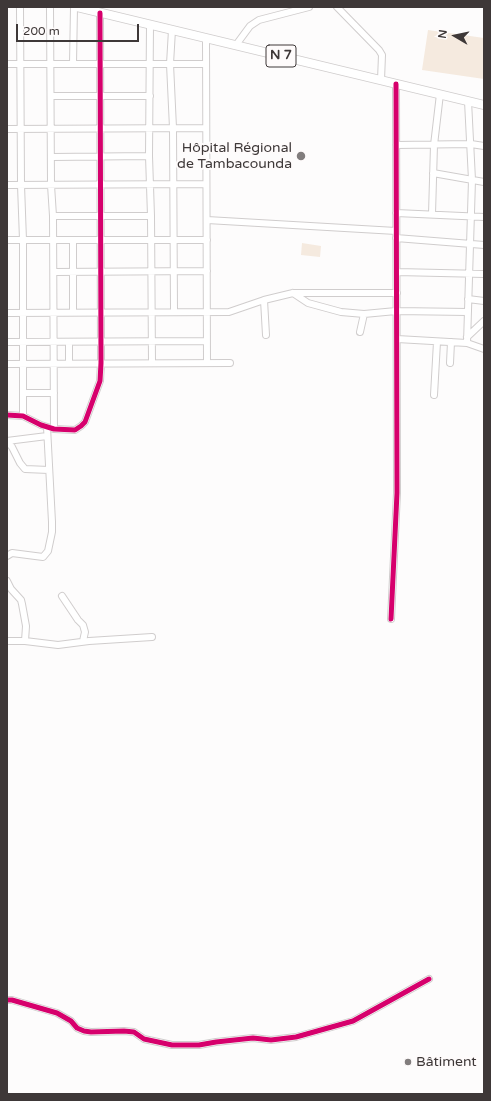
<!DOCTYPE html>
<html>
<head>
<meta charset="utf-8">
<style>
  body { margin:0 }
  #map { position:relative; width:491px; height:1101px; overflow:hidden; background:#fdfcfc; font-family:"Varela Round",sans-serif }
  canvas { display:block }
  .frame { position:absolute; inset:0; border:8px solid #3e3838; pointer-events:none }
  .north { position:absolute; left:435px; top:16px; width:40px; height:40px; -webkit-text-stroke:3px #fefbfb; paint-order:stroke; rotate:279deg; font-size:11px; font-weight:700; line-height:16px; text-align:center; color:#3e3838 }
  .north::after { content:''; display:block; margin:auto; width:14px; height:18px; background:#3e3838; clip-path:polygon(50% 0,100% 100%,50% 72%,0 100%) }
  .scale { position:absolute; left:16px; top:24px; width:123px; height:18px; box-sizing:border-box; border:2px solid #3e3838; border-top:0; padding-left:5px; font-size:12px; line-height:14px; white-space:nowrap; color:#3e3838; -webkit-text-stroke:3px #fefbfb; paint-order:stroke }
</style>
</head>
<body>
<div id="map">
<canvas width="491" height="1101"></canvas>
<div class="frame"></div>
<div class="north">N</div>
<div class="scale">200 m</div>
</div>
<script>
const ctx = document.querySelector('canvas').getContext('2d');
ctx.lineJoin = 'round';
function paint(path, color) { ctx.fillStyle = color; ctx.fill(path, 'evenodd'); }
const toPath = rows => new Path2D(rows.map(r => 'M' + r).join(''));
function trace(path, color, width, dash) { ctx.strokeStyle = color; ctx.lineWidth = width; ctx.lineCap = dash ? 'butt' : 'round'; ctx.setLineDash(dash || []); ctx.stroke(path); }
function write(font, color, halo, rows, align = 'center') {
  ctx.font = font + ' "Varela Round",sans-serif'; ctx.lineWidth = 4; ctx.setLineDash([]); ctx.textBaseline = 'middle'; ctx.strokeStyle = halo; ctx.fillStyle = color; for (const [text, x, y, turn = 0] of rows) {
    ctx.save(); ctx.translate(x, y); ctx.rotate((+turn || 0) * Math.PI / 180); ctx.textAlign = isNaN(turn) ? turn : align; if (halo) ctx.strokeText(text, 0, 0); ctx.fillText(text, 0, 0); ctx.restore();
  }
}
paint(toPath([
  [428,30,484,38,484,79,422,70],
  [302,243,321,246,320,257,301,255]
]), '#f5eadf');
const minor = toPath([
  [20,7,21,185,23,240,23,416],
  [50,7,51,185,53,216,54,429],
  [337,7,379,50,382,55,381,80],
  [150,25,149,156,151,216,152,363],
  [172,30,170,64,173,128,174,312],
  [206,38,207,363],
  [236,45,250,26,259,20,309,7],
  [7,64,206,64],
  [73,64,74,7],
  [51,96,150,96],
  [7,129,206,128],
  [396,145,471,144,484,146],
  [52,157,149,156],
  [433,173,484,182],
  [7,185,206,184],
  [396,213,484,217],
  [432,214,434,145,440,94],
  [53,216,151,216],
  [207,220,396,231],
  [396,238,484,245],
  [7,240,207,240],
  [73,240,73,312],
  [54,272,207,271],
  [397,272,484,274],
  [293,293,308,303,341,312,364,314,396,311,468,312],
  [468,299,484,301],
  [264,300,266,335],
  [7,313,229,312,264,300,293,293,397,293],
  [360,332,364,314],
  [467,337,484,321],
  [397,339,467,343,484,349],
  [7,342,207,341],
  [69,342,69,363],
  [467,343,472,180,468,101],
  [450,363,451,342],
  [7,364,230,363],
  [23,393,54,393],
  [434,395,437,342],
  [7,415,23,416,41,425,54,429,75,430,81,426,85,422,100,381,101,363,100,13],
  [7,441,12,447,20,463,25,469,49,470],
  [7,441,47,436],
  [7,556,12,553,43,557,48,551,52,532,52,522,47,427],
  [7,581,11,589,21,600,22,604,26,626,25,641],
  [62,596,78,620,83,625,85,632,83,641],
  [391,619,397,493,396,84],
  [7,641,25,641,58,645,89,641,152,637],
  [7,1000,12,1000,57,1013,71,1021,77,1028,84,1031,91,1032,124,1031,134,1032,144,1039,172,1045,199,1045,216,1042,253,1038,271,1040,296,1037,353,1021,429,979]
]);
const highway = toPath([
  [77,7,484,105]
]);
trace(minor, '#d0cdcd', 8);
trace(highway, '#d0cdcd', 10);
trace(minor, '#fff', 6);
trace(highway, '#fff', 8);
trace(toPath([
  [7,415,23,416,41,425,54,429,75,430,81,426,85,422,100,381,101,363,100,13],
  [391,619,397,493,396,84],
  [7,1000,12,1000,57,1013,71,1021,77,1028,84,1031,91,1032,124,1031,134,1032,144,1039,172,1045,199,1045,216,1042,253,1038,271,1040,296,1037,353,1021,429,979]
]), '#d6006c', 5);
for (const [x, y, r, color] of [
  [301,156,5,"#817d7d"],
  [408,1062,4,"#817d7d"]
]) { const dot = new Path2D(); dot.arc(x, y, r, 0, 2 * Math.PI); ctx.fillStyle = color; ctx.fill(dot); trace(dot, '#fefbfb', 1.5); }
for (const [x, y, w] of [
  [281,56,30]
]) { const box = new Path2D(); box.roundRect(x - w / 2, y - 11, w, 22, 3); ctx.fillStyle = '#fefbfb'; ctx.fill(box); trace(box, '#3e3838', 1); }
write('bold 13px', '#3e3838', null, [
  ["N 7",281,56]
]);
write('14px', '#3e3838', '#fefbfb', [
  ["Hôpital Régional",292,148],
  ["de Tambacounda",292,164],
  ["Bâtiment",416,1062,"left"]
], 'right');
</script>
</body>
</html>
